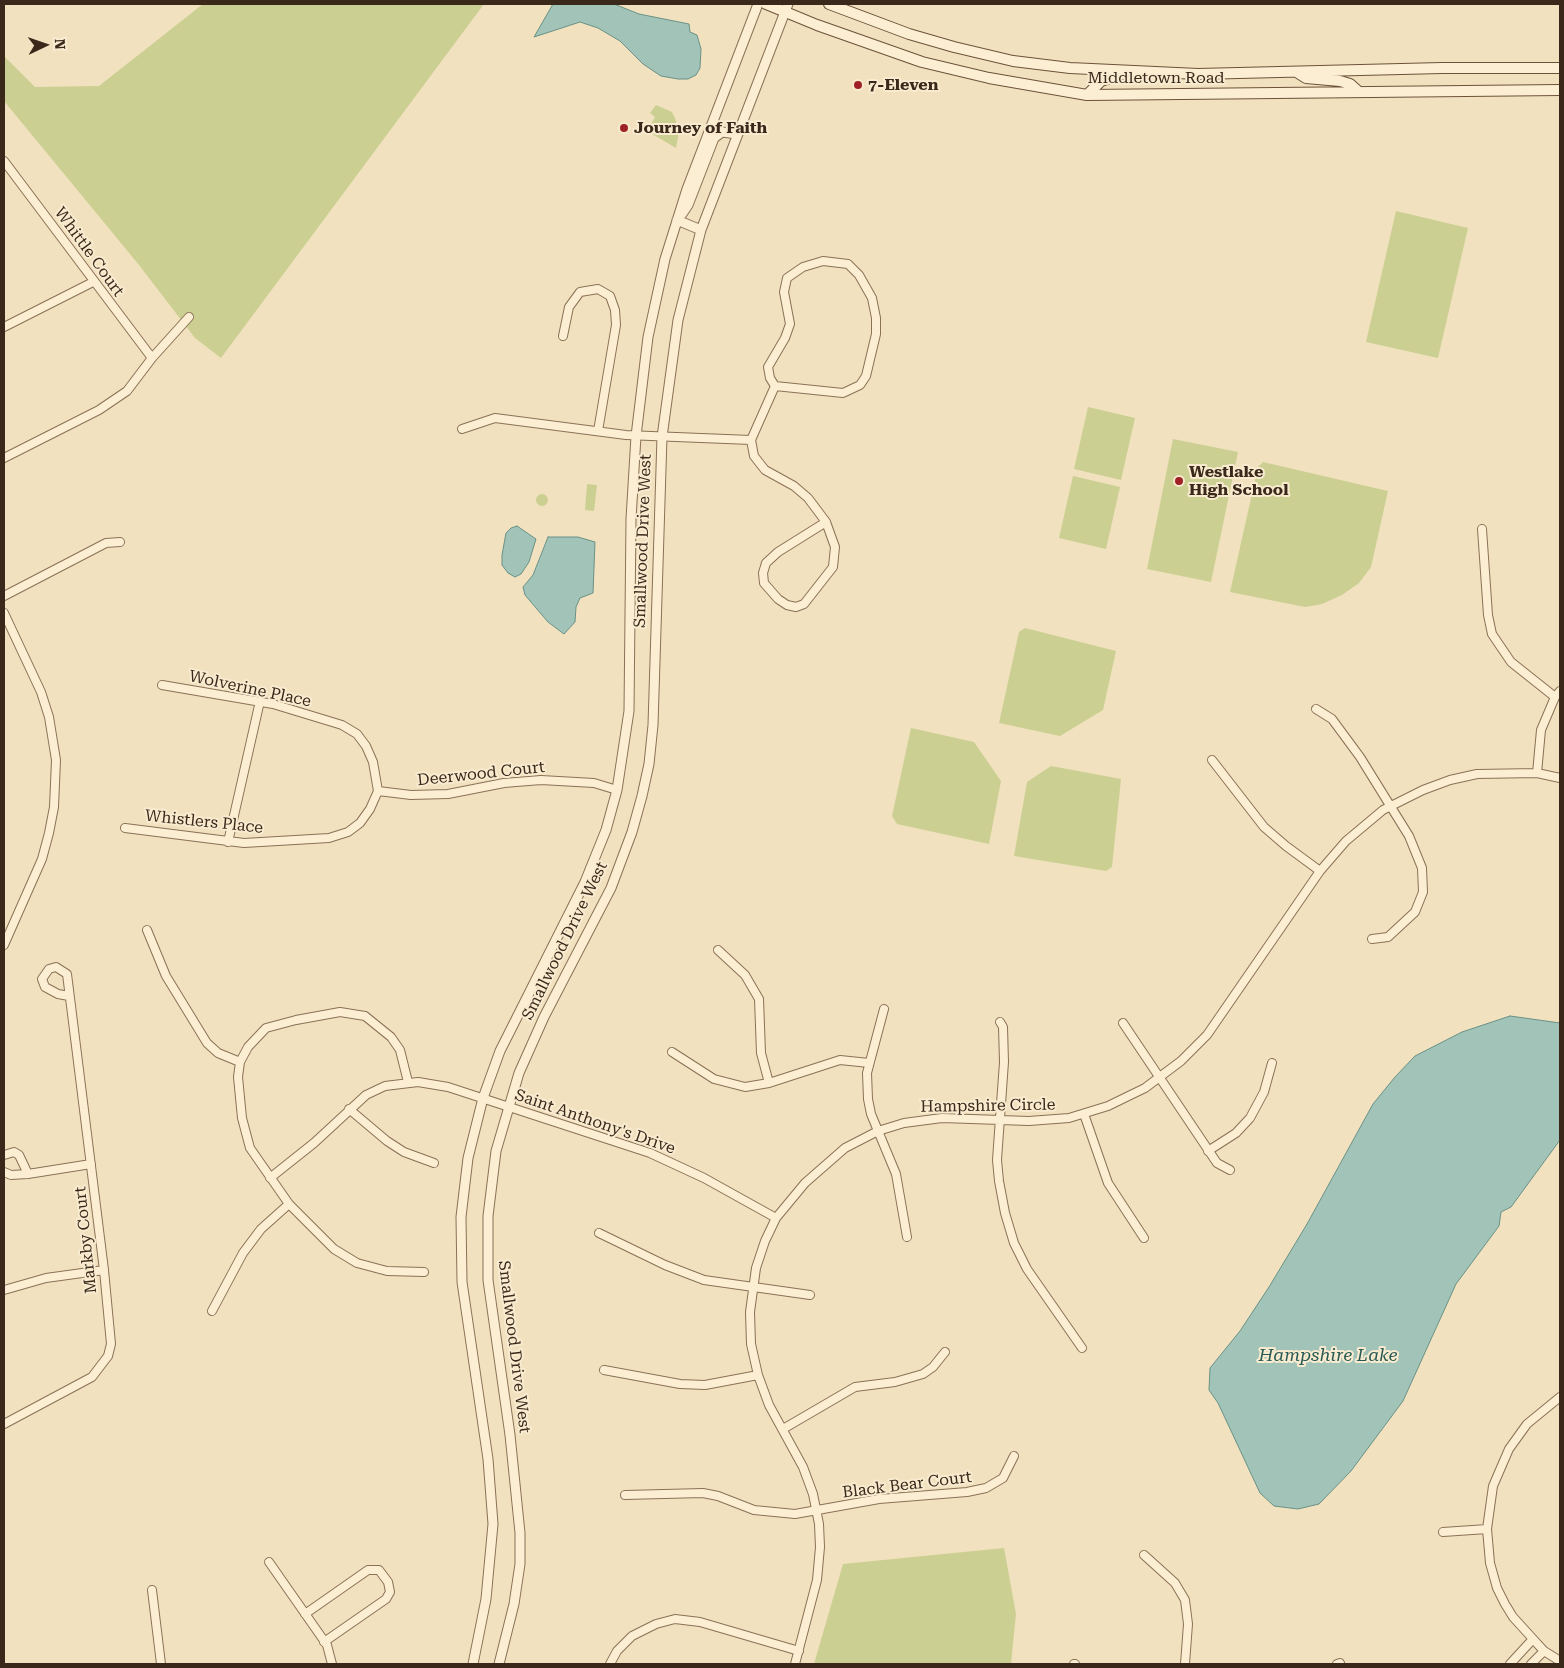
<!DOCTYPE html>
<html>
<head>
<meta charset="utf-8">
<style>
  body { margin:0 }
  #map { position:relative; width:1564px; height:1668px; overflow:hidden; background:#f1e1bf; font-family:"Roboto Serif",serif }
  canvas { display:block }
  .frame { position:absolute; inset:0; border:5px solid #3a291b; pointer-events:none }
  .north { position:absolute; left:20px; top:20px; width:50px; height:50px; -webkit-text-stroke:4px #f8ebcf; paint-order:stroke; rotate:87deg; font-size:14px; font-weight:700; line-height:20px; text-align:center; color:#3a291b }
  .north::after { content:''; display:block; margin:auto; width:18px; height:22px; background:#3a291b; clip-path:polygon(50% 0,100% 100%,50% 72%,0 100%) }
</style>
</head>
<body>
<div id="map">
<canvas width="1564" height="1668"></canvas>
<div class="frame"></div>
<div class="north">N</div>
</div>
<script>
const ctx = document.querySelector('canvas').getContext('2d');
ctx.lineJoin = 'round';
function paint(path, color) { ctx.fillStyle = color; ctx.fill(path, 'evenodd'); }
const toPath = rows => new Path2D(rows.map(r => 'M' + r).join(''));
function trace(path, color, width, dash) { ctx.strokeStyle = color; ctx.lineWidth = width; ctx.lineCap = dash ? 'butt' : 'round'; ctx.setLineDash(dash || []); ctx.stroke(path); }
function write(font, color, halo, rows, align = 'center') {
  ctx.font = font + ' "Roboto Serif",serif'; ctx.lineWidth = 4; ctx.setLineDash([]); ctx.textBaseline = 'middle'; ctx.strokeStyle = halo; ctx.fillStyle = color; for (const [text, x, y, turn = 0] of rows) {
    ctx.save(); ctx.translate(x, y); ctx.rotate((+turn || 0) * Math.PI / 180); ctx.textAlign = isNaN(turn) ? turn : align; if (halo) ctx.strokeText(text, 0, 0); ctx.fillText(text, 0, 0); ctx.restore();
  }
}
paint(toPath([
  [203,4,484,4,221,358,195,338,139,265,4,101,4,56,35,87,99,86],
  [656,105,672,112,675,118,679,132,676,148,647,131,655,117,650,113],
  [1396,211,1468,228,1438,358,1366,342],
  [1088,407,1135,418,1121,480,1074,469],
  [1173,439,1238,452,1211,582,1147,569],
  [1263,462,1388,491,1371,567,1359,583,1342,595,1322,604,1305,607,1230,592,1258,467],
  [1073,476,1120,487,1106,549,1059,538],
  [587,484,597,485,594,511,585,510],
  '536 500a6 6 0 1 1 12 0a6 6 0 1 1-12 0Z',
  [1025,628,1116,651,1103,710,1060,736,999,723,1019,632],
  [911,728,974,742,1001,781,989,844,897,824,892,816],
  [1051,766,1121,779,1112,867,1106,871,1014,856,1027,782],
  [1004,1548,1016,1614,1011,1664,814,1664,843,1564]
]), '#cbd092');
const water = toPath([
  [553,4,614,4,639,14,689,24,690,32,697,35,701,49,700,68,696,75,688,79,678,79,661,76,643,64,620,41,598,28,580,22,534,37,553,4],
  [517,526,536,539,529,562,521,574,515,577,508,573,502,565,502,555,506,533,511,528,517,526],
  [548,537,578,537,595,542,593,593,580,598,576,607,575,622,564,634,548,622,525,595,523,587,533,575,548,537],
  [1510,1016,1560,1023,1560,1140,1511,1207,1501,1212,1499,1226,1456,1284,1403,1401,1351,1471,1319,1504,1298,1509,1274,1506,1260,1493,1218,1403,1209,1390,1210,1368,1240,1331,1269,1287,1307,1224,1373,1104,1395,1077,1415,1056,1462,1032,1510,1016]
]);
paint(water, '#a2c3b8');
trace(water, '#699186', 1);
const minor = toPath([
  [4,161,152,358],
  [823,261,848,264,859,275,872,298,876,318,876,334,866,376,860,385,843,393,775,386,770,378,768,367,785,338,790,324,784,292,787,278,803,267,823,261],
  [4,327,93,282],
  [563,336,569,307,580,292,598,289,610,296,615,310,616,325,598,431],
  [775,386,751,440,754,456,765,470,794,486,808,498,826,522],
  [462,429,495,418,626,435,751,440],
  [4,458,99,410,127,391,152,358,189,317],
  [826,522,835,547,833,567,804,604,796,607,787,605,778,599,764,583,763,573,766,563,778,552,826,522],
  [1482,529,1488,615,1492,634,1511,662,1555,697],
  [4,596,106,543,120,542],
  [4,613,41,692,49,717,56,760,54,807,49,833,42,859,4,945],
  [1316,709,1332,719,1360,757,1409,836,1422,868,1423,892,1415,912,1388,937,1372,939],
  [1212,760,1264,827,1286,846,1320,871],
  [1537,773,1541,730,1555,697,1560,691],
  [378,791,411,795,448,794,504,783,541,780,594,783,617,790],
  [125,828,244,843,329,838,348,832,360,823,370,809,378,791,373,762,366,746,357,734,342,725,273,704,162,685],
  [228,842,260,701],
  [147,930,166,976,207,1043,218,1053,240,1062],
  [718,950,745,975,759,999,761,1053,769,1083],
  [884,1009,867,1073,868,1099,871,1114,896,1174,907,1237],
  [1000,1022,1003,1027,1004,1062,997,1160,999,1181,1005,1213,1014,1243,1027,1269,1082,1348],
  [1123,1023,1217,1163,1230,1170],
  [672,1052,714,1079,745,1087,769,1083,840,1060,869,1063],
  [408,1082,400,1050,391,1037,365,1016,340,1012,296,1020,266,1028,248,1047,240,1062,238,1077,242,1118,250,1148,289,1204,334,1249,357,1263,387,1271,424,1272],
  [349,1109,387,1141,404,1152,434,1163],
  [1084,1114,1108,1183,1144,1238],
  [1208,1151,1236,1133,1250,1118,1264,1092,1272,1063],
  [4,1155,14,1152,19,1155,28,1174],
  [4,1172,11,1175,28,1174,91,1164],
  [270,1178,314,1143,366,1095,385,1086,418,1082,448,1087,650,1153,704,1178,776,1218],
  [599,1233,665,1265,704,1280,810,1295],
  [4,1290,46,1278,104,1270],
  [212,1311,243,1253,261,1229,289,1204],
  [604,1370,680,1384,705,1385,758,1375],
  [1560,1397,1527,1424,1509,1449,1493,1486,1487,1529,1490,1563,1497,1588,1505,1604,1513,1617,1533,1639,1544,1651,1560,1661],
  [4,1424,92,1377,108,1356,111,1344,104,1270,67,974,56,967,49,969,42,979,45,987,58,994,69,996],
  [783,1429,855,1387,895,1382,923,1374,933,1367,945,1352],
  [625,1495,703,1493,718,1496,754,1510,795,1514,879,1499,967,1492,986,1488,1003,1478,1014,1456],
  [1443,1532,1487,1529],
  [1144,1555,1175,1583,1185,1600,1188,1624,1185,1664],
  [269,1562,327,1645,332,1664],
  [152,1590,161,1664],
  [305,1614,368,1570,379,1570,388,1582,390,1592,386,1599,324,1642],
  [610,1664,617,1651,632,1636,656,1624,675,1619,700,1622,799,1651],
  [795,1664,817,1580,820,1547,819,1524,813,1494,803,1467,769,1405,758,1375,751,1344,750,1312,756,1268,765,1241,776,1218,805,1183,845,1148,878,1131,904,1123,942,1118,1029,1121,1069,1118,1108,1106,1145,1088,1181,1061,1207,1035,1320,871,1346,841,1383,810,1423,790,1450,780,1477,774,1537,773,1560,778],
  [1074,1664,1075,1664],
  [1337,1664,1340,1663],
  [1510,1664,1533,1639],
  [1531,1664,1544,1651]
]);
const tertiary = toPath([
  [682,214,688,205,714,138,722,132,737,134],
  [677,220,701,230],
  [473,1664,486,1599,493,1524,488,1459,462,1282,461,1217,468,1158,483,1098,500,1051,585,882,606,830,617,790,629,711,631,519,636,436,648,337,665,259,687,189,758,4],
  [499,1664,514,1604,520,1564,520,1533,510,1435,488,1280,488,1216,496,1151,519,1073,544,1017,611,888,632,832,642,796,649,764,653,725,662,437,678,320,701,230,788,4]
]);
const secondary = toPath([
  [766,4,817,25,922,62,989,78,1087,95,1560,90],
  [829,4,909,34,954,47,1013,61,1070,68,1198,74,1442,68,1560,68],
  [1298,73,1306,78,1340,81,1350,84,1359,92],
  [1087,95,1101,81,1122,74]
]);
trace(minor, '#8b7156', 10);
trace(tertiary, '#8b7156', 11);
trace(secondary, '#6d5239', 12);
trace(minor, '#fbeed3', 8);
trace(tertiary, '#fbeed3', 9);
trace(secondary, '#fbeed3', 10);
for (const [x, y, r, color] of [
  [858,85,5,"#9f2125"],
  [624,128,5,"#9f2125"],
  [1179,481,5,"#9f2125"]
]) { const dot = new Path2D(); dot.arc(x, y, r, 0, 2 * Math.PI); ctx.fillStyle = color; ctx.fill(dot); trace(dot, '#f8ebcf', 2); }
write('16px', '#3a291b', '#f8ebcf', [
  ["Middletown Road",1156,78],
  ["Whittle Court",89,252,54],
  ["Smallwood Drive West",643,541,-88],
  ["Wolverine Place",250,689,12],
  ["Deerwood Court",481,774,-6],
  ["Whistlers Place",204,822,6],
  ["Smallwood Drive West",565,941,-64],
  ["Hampshire Circle",988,1106,-1],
  ["Saint Anthony's Drive",595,1122,19],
  ["Markby Court",86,1240,-96],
  ["Smallwood Drive West",514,1347,83],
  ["Black Bear Court",907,1485,-7]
]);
write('bold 16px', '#3a291b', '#f8ebcf', [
  ["7-Eleven",868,85],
  ["Journey of Faith",634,128],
  ["Westlake",1189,472],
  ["High School",1189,490]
], 'left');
write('italic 18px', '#295b56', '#f8ebcf', [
  ["Hampshire Lake",1328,1356]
]);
</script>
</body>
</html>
